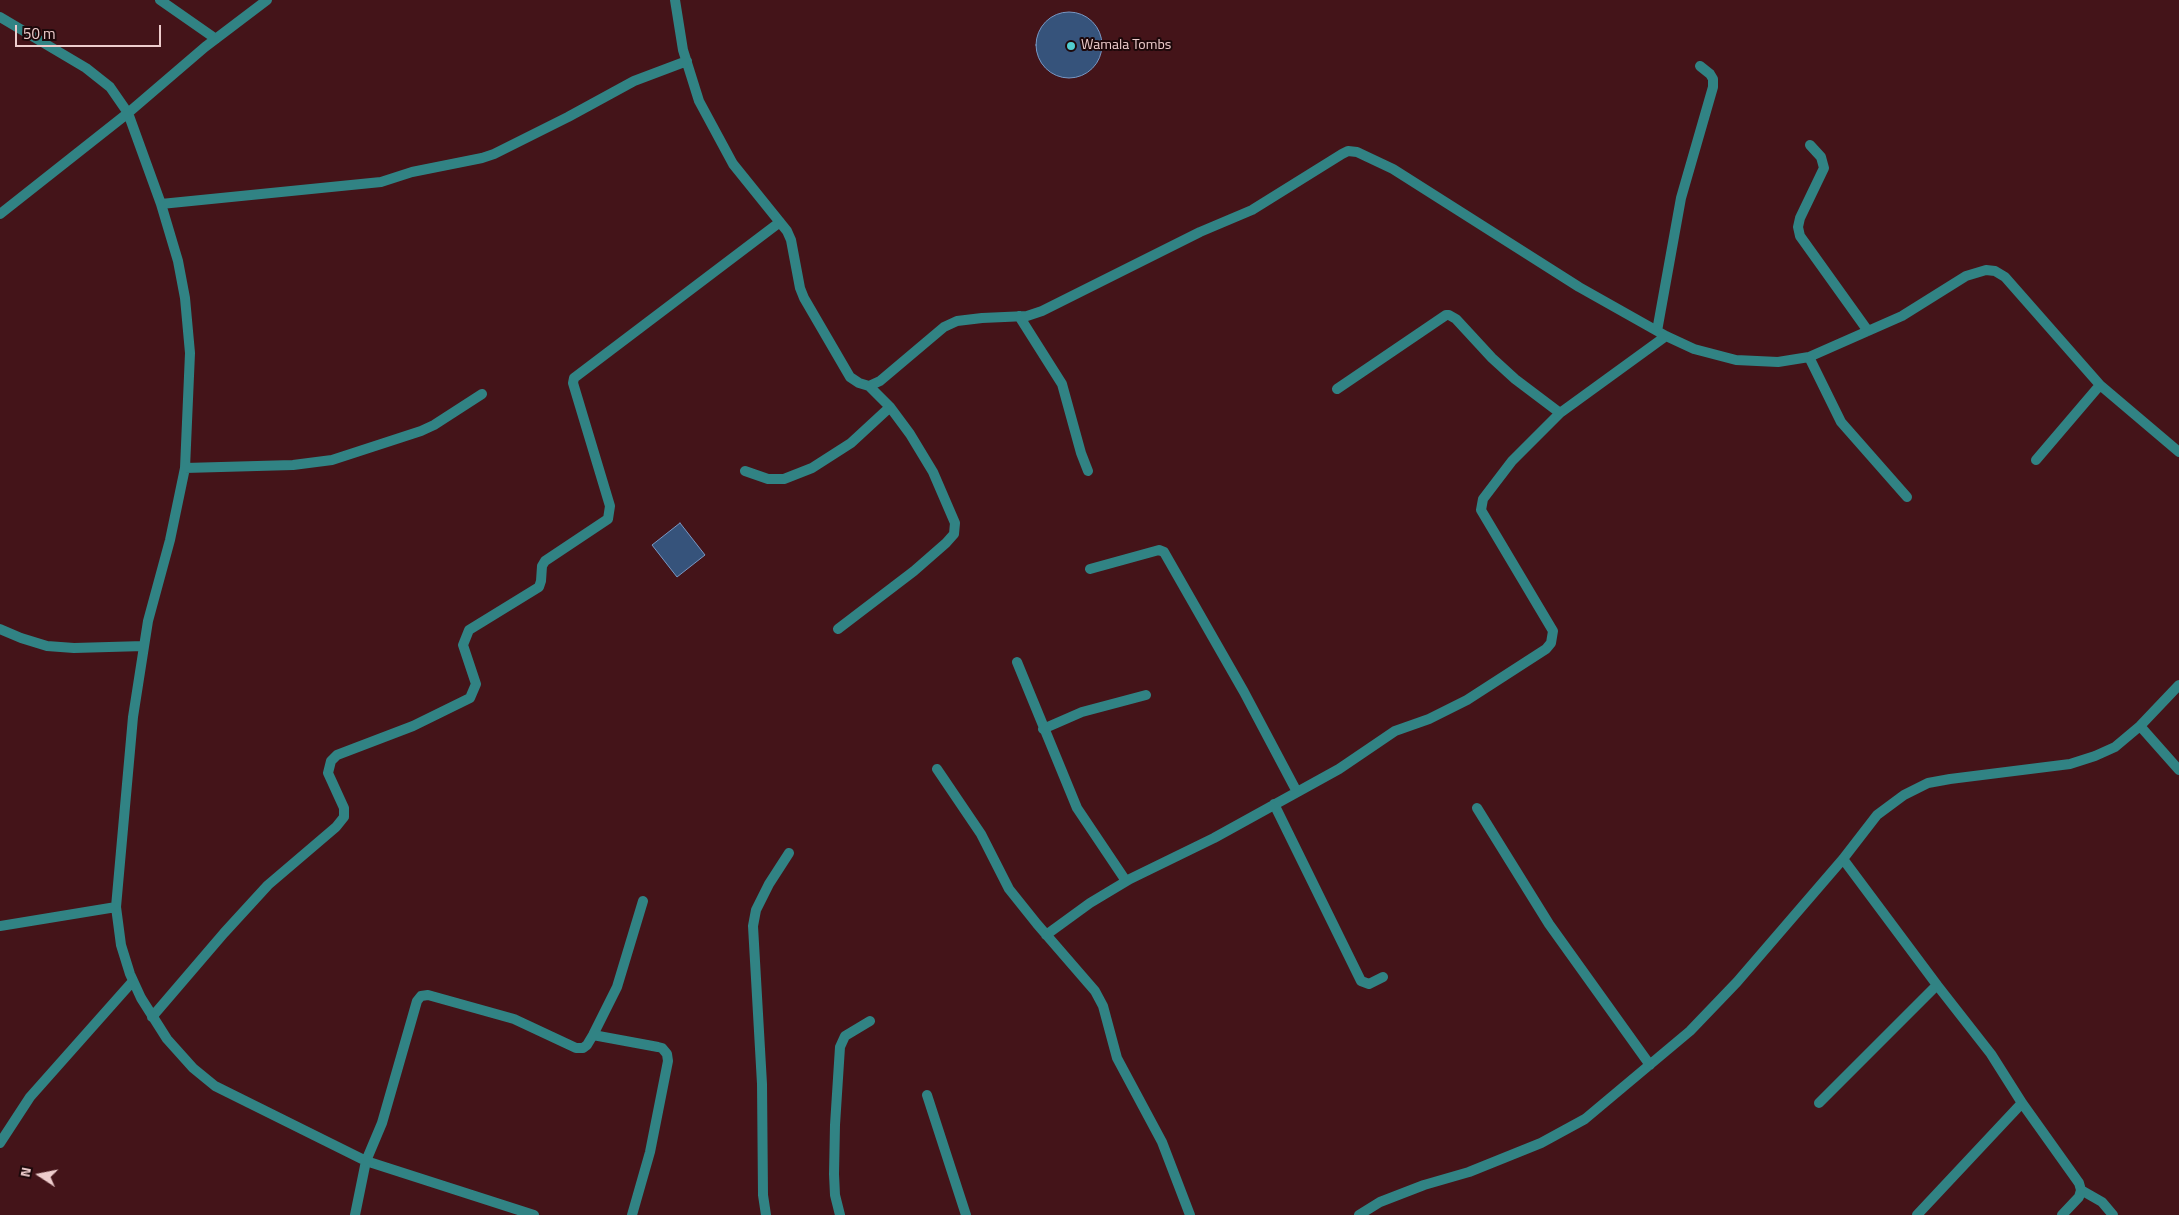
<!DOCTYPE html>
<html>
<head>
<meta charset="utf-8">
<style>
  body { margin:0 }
  #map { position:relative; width:2179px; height:1215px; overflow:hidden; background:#441419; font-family:"Titillium Web",sans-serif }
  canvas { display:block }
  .north { position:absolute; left:15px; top:1150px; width:50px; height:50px; -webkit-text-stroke:4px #1d080a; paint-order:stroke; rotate:281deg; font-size:14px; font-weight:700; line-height:20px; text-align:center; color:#eecdcd }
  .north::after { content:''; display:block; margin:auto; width:18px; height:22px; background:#eecdcd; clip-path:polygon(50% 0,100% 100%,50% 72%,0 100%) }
  .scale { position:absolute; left:15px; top:25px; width:146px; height:22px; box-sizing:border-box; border:2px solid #eecdcd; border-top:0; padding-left:6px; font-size:15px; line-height:18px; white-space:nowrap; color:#eecdcd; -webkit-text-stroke:4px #1d080a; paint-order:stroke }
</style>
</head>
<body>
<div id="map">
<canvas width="2179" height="1215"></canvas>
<div class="north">N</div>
<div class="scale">50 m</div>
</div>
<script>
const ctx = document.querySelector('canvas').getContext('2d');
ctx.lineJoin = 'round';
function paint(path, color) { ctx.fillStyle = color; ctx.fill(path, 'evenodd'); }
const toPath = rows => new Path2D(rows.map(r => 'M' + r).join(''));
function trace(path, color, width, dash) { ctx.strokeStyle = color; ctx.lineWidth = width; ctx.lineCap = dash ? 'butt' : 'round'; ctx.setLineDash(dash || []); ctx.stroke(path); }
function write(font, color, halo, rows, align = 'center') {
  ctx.font = font + ' "Titillium Web",sans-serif'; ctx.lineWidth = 4; ctx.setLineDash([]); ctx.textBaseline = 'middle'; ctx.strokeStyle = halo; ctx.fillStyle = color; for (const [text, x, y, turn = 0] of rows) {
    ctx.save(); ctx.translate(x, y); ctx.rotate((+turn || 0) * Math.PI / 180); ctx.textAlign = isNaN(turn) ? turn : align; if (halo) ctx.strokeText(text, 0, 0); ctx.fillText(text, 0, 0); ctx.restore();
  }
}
const building = toPath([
  '1036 45a33 33 0 1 1 66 0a33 33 0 1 1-66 0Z',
  [680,523,705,555,677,577,652,545,680,523]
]);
paint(building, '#36537b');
trace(building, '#7898c4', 1);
trace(toPath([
  [160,0,216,39],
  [675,0,683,50,699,101,733,164,787,231,791,240,800,288,804,298,850,377,859,383,869,386,890,407,910,434,933,472,955,523,954,534,946,543,914,571,838,629],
  [0,17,86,68,110,87,128,113,161,204,178,261,185,298,190,353,185,468,170,540,148,621,133,717,116,907,121,945,130,974,141,998,167,1039,193,1068,215,1086,366,1161,534,1215],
  [1810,145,1821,157,1824,168,1800,218,1798,227,1800,236,1868,331],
  [161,204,381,182,412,172,482,158,494,154,568,117,634,81,687,61],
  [0,214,128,113,205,47,267,0],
  [1019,316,1062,384,1081,453,1088,471],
  [1657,331,1681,198,1713,87,1713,79,1710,74,1700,66],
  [1809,357,1841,422,1907,497],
  [869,386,880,381,944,327,957,321,982,318,1027,316,1042,311,1200,232,1252,210,1342,154,1348,151,1357,152,1393,169,1579,287,1666,336,1694,349,1736,360,1778,362,1809,357,1902,316,1966,276,1986,270,1995,271,2005,277,2100,385,2179,452],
  [1337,389,1446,315,1449,315,1456,319,1492,358,1515,379,1560,413,1666,336],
  [2036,460,2100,385],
  [185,468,293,465,332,460,421,431,434,425,482,394],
  [745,471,768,479,784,479,812,468,851,443,890,407],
  [1090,569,1159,550,1164,552,1244,692,1297,792],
  [0,629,21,638,47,646,74,648,144,646],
  [1017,662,1077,808,1126,881],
  [2140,726,2179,770],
  [1043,729,1082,712,1146,695],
  [937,769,981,834,1009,889,1037,924,1095,991,1103,1006,1117,1058,1162,1142,1190,1215],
  [1274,804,1361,981,1369,984,1383,977],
  [1477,808,1549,924,1650,1065],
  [1843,859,1937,985,1991,1054,2022,1103,2079,1183,2081,1190,2079,1197,2062,1215],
  [0,926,116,907],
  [1046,935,1090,903,1130,879,1214,838,1339,769,1395,731,1429,719,1467,700,1546,649,1551,643,1553,631,1481,510,1483,499,1512,461,1560,413],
  [152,1017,224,933,268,885,336,827,344,817,344,808,328,773,331,761,337,755,413,726,470,698,476,684,463,645,469,630,539,587,541,581,542,566,545,561,608,519,610,506,573,383,574,378,780,222],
  [593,1035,658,1047,662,1048,667,1054,668,1061,650,1152,632,1215],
  [927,1095,966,1215],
  [1819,1103,1937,985],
  [0,1143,30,1097,133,981],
  [2081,1190,2102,1202,2113,1215],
  [355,1215,366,1161,382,1123,417,1001,421,996,428,995,514,1019,576,1048,583,1048,587,1045,593,1035,617,987,643,901],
  [766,1215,763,1195,762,1084,753,926,756,910,769,884,789,853],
  [840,1215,835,1195,834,1174,835,1125,840,1047,845,1036,870,1021],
  [1359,1215,1380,1202,1424,1185,1469,1172,1541,1143,1585,1119,1690,1031,1737,982,1843,859,1877,815,1904,795,1928,783,1950,779,2070,764,2095,756,2115,747,2140,726,2179,685],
  [1917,1215,2022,1103]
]), '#318384', 10);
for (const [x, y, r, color] of [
  [1071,46,5,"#52cdcf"]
]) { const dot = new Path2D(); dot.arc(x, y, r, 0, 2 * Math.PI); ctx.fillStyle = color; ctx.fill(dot); trace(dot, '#1d080a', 2); }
write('14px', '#eecdcd', '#1d080a', [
  ["Wamala Tombs",1081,46]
], 'left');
</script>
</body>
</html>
